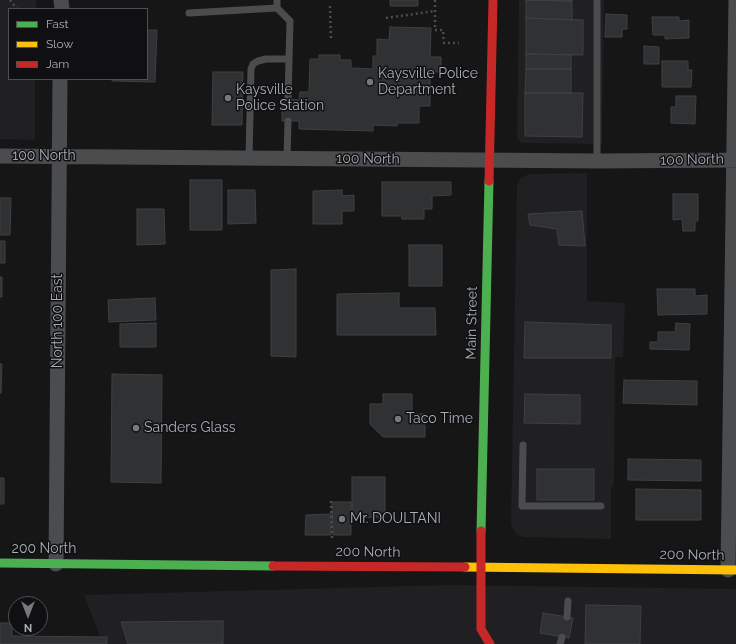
<!DOCTYPE html>
<html>
<head>
<meta charset="utf-8">
<style>
  body { margin:0 }
  #map { position:relative; width:736px; height:644px; overflow:hidden; background:#161616; font-family:Raleway,sans-serif }
  canvas { display:block }
  .legend { position:absolute; left:8px; top:8px; width:140px; height:72px; box-sizing:border-box; background:#101012; border:1px solid #4c5054; margin:0; padding:5px 7px; list-style:none; font-size:12px; color:#a7afb6 }
  .legend li { display:flex; align-items:center; gap:8px; height:20px }
  .legend b { width:20px; border:1px solid #4c5054 }
  .north { position:absolute; left:8px; top:596px; width:40px; height:40px; box-sizing:border-box; background:#101012; border:1px solid #4c5054; border-radius:50%; rotate:180deg; font-size:11px; font-weight:700; line-height:16px; text-align:center; color:#a7afb6 }
  .north::after { content:''; display:block; margin:auto; width:14px; height:18px; background:#74797e; clip-path:polygon(50% 0,100% 100%,50% 72%,0 100%) }
</style>
</head>
<body>
<div id="map">
<canvas width="736" height="644"></canvas>
<ul class="legend">
<li><b style="height:5px;background:#4caf50"></b>Fast</li>
<li><b style="height:5px;background:#ffc107"></b>Slow</li>
<li><b style="height:5px;background:#c62828"></b>Jam</li>
</ul>
<div class="north">N</div>
</div>
<script>
const ctx = document.querySelector('canvas').getContext('2d');
ctx.lineJoin = 'round';
function paint(path, color) { ctx.fillStyle = color; ctx.fill(path, 'evenodd'); }
const toPath = rows => new Path2D(rows.map(r => 'M' + r).join(''));
function trace(path, color, width, dash) { ctx.strokeStyle = color; ctx.lineWidth = width; ctx.lineCap = dash ? 'butt' : 'round'; ctx.setLineDash(dash || []); ctx.stroke(path); }
function write(font, color, halo, rows, align = 'center') {
  ctx.font = font + ' Raleway,sans-serif'; ctx.lineWidth = 3; ctx.setLineDash([]); ctx.textBaseline = 'middle'; ctx.strokeStyle = halo; ctx.fillStyle = color; for (const [text, x, y, turn = 0] of rows) {
    ctx.save(); ctx.translate(x, y); ctx.rotate((+turn || 0) * Math.PI / 180); ctx.textAlign = isNaN(turn) ? turn : align; if (halo) ctx.strokeText(text, 0, 0); ctx.fillText(text, 0, 0); ctx.restore();
  }
}
paint(toPath([
  [0,0,36,0,36,9,9,9,9,79,35,79,35,140,0,139],
  [519,0,604,0,602,144,525,143,520,142,517,139],
  [587,173,587,301,625,303,623,357,615,357,614,485,611,488,611,539,524,537,518,535,514,531,511,524,517,185,521,178,529,174],
  [448,585,736,589,736,644,103,644,84,595]
]), '#202022');
const building = toPath([
  [390,0,418,0,418,6,390,6,390,0],
  [526,0,572,0,572,1,526,0],
  [526,0,572,1,572,20,526,18,526,0],
  [606,14,627,15,627,29,622,29,622,37,605,37,606,14],
  [652,17,679,17,679,21,689,20,689,38,665,39,665,35,653,35,652,17],
  [526,18,583,20,583,55,526,54,526,18],
  [390,27,431,28,430,57,441,57,441,72,430,72,430,106,419,106,419,123,397,123,397,126,373,125,373,131,299,129,299,121,282,121,282,99,299,100,300,92,309,92,310,59,319,59,319,55,340,55,340,60,351,60,351,68,373,69,373,56,377,56,377,39,389,40,390,27],
  [147,30,157,30,155,82,112,81,112,79,147,79,147,30],
  [644,46,659,47,659,64,644,64,644,46],
  [526,54,571,55,571,69,526,69,526,54],
  [662,61,688,61,688,70,692,70,691,87,662,87,662,61],
  [526,69,571,69,571,93,525,93,526,69],
  [213,72,243,72,242,125,212,125,213,72],
  [525,93,583,93,582,137,525,136,525,93],
  [676,96,696,96,695,124,671,123,671,107,676,107,676,96],
  [190,180,222,180,222,230,190,230,190,180],
  [382,182,451,182,451,195,432,196,432,209,424,209,424,219,402,219,402,216,382,216,382,182],
  [228,190,255,190,256,223,228,224,228,190],
  [342,190,342,196,354,195,354,211,342,211,342,224,313,224,313,191,342,190],
  [673,194,698,194,698,221,695,221,695,231,683,231,682,219,673,220,673,194],
  [0,198,11,198,10,235,0,235,0,198],
  [137,209,164,209,165,244,137,245,137,209],
  [582,211,585,246,559,245,557,229,530,225,528,214,582,211],
  [0,241,5,241,5,263,0,263,0,241],
  [409,245,442,245,442,286,409,286,409,245],
  [296,269,296,357,271,356,271,270,296,269],
  [0,277,2,277,2,297,0,297,0,277],
  [657,289,695,289,695,296,707,295,707,314,658,315,657,289],
  [399,293,399,308,435,308,436,335,337,335,337,294,399,293],
  [155,298,156,320,109,322,108,300,155,298],
  [525,322,611,325,611,358,524,358,525,322],
  [156,323,156,347,120,347,120,324,156,323],
  [676,323,690,324,689,350,650,349,650,342,658,342,658,332,675,332,676,323],
  [0,364,2,364,1,393,0,393,0,364],
  [112,374,162,375,161,483,111,482,112,374],
  [624,380,697,381,697,405,623,403,624,380],
  [383,394,412,394,412,414,425,414,425,437,383,437,370,424,370,404,383,404,383,394],
  [525,394,580,395,580,424,524,423,525,394],
  [628,459,701,460,701,481,628,480,628,459],
  [537,469,594,469,594,500,537,500,537,469],
  [352,477,385,477,385,517,352,518,352,477],
  [0,478,4,478,4,504,0,504,0,478],
  [636,489,701,490,701,520,636,520,636,489],
  [332,502,351,502,351,535,333,535,332,502],
  [331,514,331,535,305,535,306,515,331,514],
  [586,605,641,606,640,644,585,644,586,605],
  [543,613,573,618,569,638,540,633,543,613],
  [223,621,223,644,128,644,121,622,223,621],
  [0,623,12,623,12,636,107,637,107,644,0,644,0,623]
]);
paint(building, '#303132');
trace(building, '#3e4042', 1);
trace(toPath([
  [10,0,17,9],
  [435,0,435,30,443,30,444,43,459,43],
  [330,6,331,41],
  [386,18,435,11],
  [331,501,332,539]
]), '#4c4d50', 2.5, [2, 3]);
trace(toPath([
  [277,0,277,8,290,21,288,99],
  [189,13,277,8],
  [249,158,251,69,253,64,258,61,266,59,288,59],
  [287,158,288,121],
  [597,161,597,0],
  [523,445,522,506,601,506],
  [567,617,568,601],
  [560,644,562,637]
]), '#4a4c4e', 7);
trace(toPath([
  [61,0,62,9],
  [0,156,597,161,736,160],
  [56,564,60,79],
  [728,570,736,0]
]), '#4a4c4e', 15);
trace(toPath([
  [481,531,489,181],
  [0,563,273,566]
]), '#4caf50', 9);
trace(toPath([
  [465,567,736,570]
]), '#ffc107', 9);
trace(toPath([
  [489,181,493,0],
  [481,531,481,629,490,644],
  [273,566,465,567]
]), '#c62828', 9);
for (const [x, y, r, color] of [
  [370,82,4,"#74797e"],
  [228,98,4,"#74797e"],
  [398,419,4,"#74797e"],
  [136,428,4,"#74797e"],
  [342,519,4,"#74797e"]
]) { const dot = new Path2D(); dot.arc(x, y, r, 0, 2 * Math.PI); ctx.fillStyle = color; ctx.fill(dot); trace(dot, '#101012', 1.5); }
write('14px', '#a7afb6', '#101012', [
  ["Kaysville Police",378,74],
  ["Department",378,90],
  ["Kaysville",236,90],
  ["Police Station",236,106],
  ["Taco Time",406,419],
  ["Sanders Glass",144,428],
  ["Mr. DOULTANI",350,519]
], 'left');
write('14px', '#a7afb6', '#101012', [
  ["100 North",44,156],
  ["100 North",368,159,1],
  ["100 North",692,160,-1],
  ["North 100 East",58,321,-90],
  ["Main Street",472,323,-89],
  ["200 North",44,549],
  ["200 North",368,552,1],
  ["200 North",692,555,1]
]);
</script>
</body>
</html>
